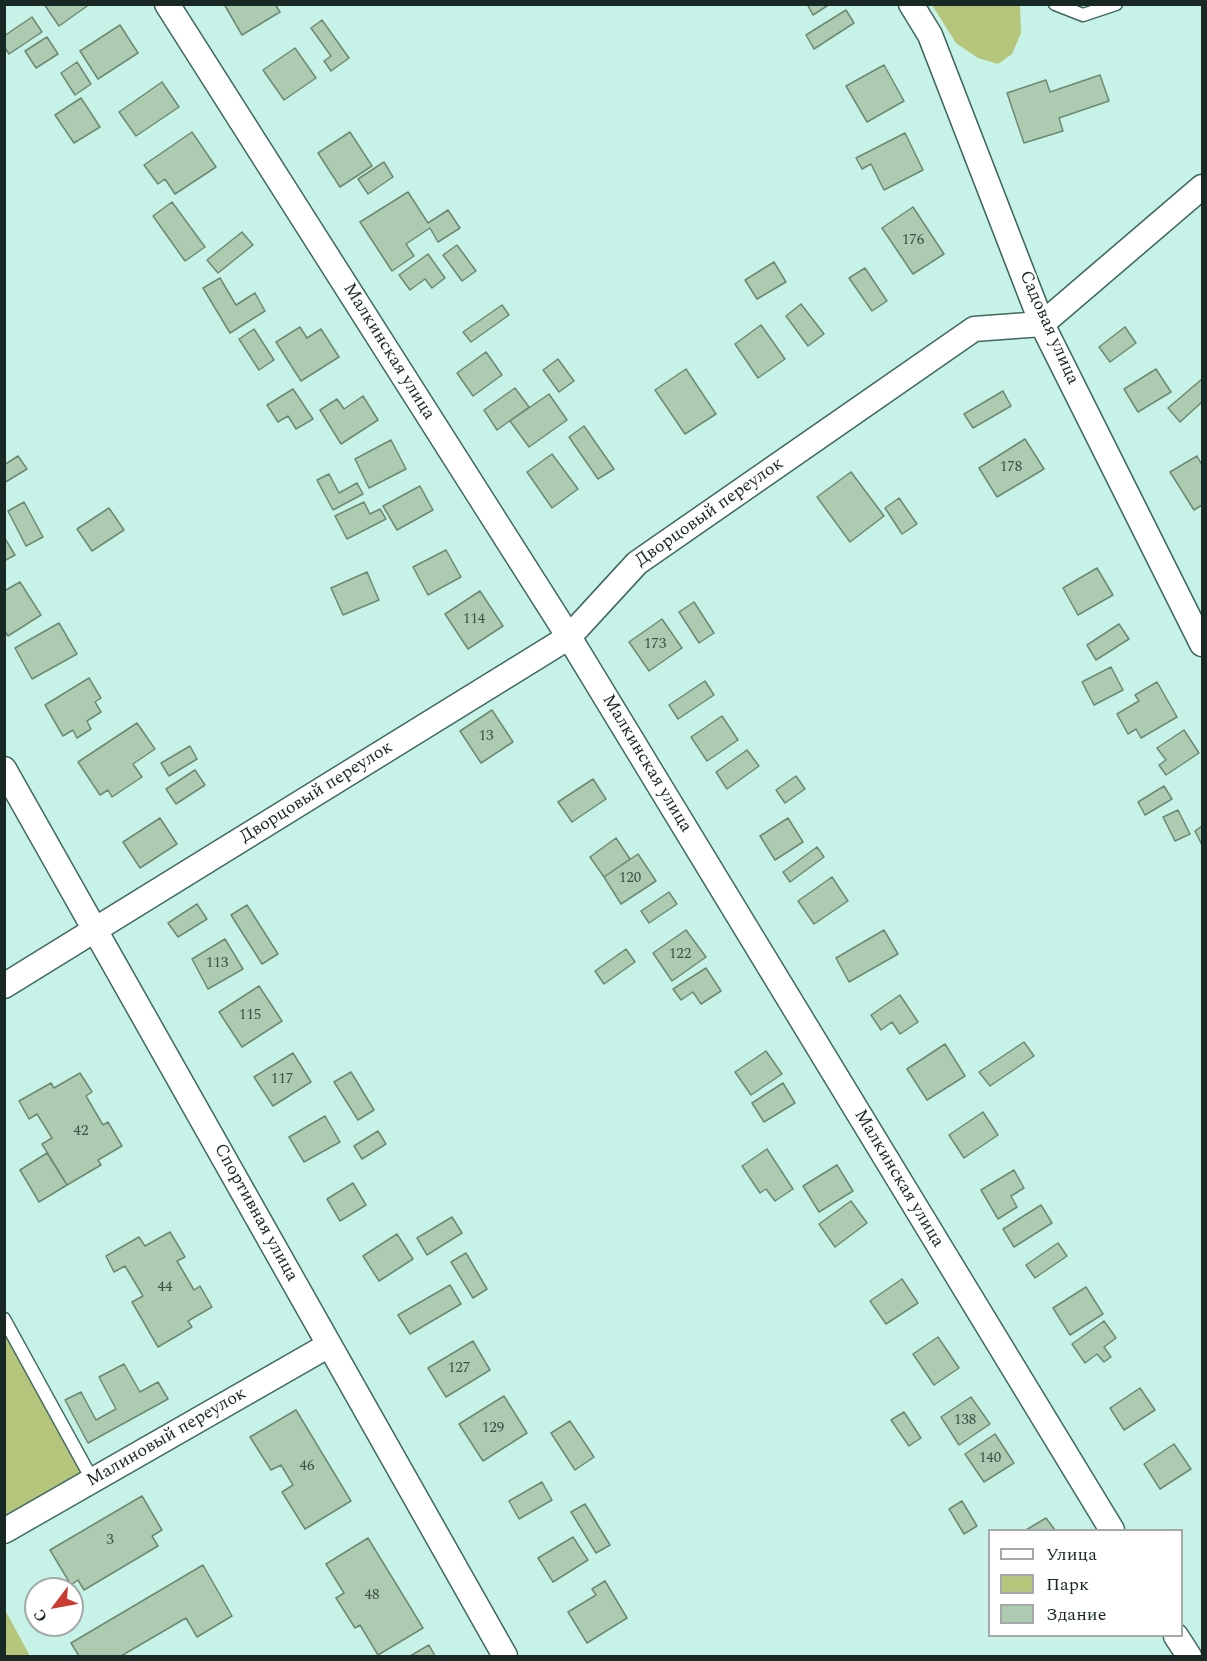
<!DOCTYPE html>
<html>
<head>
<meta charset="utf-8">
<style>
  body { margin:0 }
  #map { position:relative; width:1207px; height:1661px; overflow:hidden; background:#c6f2e7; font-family:Spectral,serif }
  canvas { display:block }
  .frame { position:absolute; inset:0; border:6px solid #182825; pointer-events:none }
  .legend { position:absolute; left:988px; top:1529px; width:195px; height:108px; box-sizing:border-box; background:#fff; border:2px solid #a3a9a8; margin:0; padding:8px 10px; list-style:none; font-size:18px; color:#182825 }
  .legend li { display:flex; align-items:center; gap:12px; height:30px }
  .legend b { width:30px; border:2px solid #a3a9a8 }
  .north { position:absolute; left:24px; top:1577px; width:60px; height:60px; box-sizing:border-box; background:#fff; border:2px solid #a3a9a8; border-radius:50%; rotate:238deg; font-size:16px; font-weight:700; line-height:24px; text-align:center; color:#182825 }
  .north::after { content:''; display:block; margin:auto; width:21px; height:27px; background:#ca3c31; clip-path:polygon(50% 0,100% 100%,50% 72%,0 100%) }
</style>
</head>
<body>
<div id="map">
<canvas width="1207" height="1661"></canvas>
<div class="frame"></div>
<ul class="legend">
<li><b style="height:8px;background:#fff"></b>Улица</li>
<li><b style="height:16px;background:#b5c57b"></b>Парк</li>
<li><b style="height:16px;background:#adcbb1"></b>Здание</li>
</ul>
<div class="north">С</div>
</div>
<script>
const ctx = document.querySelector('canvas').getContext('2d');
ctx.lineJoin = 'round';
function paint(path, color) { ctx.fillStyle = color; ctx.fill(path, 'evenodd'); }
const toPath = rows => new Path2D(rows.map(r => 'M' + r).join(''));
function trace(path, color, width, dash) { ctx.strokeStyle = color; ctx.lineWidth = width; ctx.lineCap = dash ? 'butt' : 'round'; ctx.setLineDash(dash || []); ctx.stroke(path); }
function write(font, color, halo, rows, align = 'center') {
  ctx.font = font + ' Spectral,serif'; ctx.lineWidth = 4.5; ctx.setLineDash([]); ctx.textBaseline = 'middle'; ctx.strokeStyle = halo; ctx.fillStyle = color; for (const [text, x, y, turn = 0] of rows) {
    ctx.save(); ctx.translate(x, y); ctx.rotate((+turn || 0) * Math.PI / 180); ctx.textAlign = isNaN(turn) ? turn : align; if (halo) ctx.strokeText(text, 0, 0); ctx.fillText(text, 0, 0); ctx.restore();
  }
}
paint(toPath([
  [932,5,1020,5,1021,33,1012,54,998,64,978,58,956,43],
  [4,1319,93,1481,4,1531],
  [5,1610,30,1656,5,1656]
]), '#b5c57b');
const building = toPath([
  [44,4,90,4,59,26,44,4],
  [224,4,275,4,280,12,242,35,224,4],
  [807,4,830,4,813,15,807,4],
  [846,10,854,23,814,49,806,35,846,10],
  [32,17,42,32,9,54,4,46,4,36,32,17],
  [322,20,349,58,331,71,324,61,331,56,311,28,322,20],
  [120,25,138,53,98,79,80,51,120,25],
  [47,37,58,54,36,68,25,51,47,37],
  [295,48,316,78,284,100,263,70,295,48],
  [77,62,91,84,75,95,61,73,77,62],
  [884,65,904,101,867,122,846,86,884,65],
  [1100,75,1109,101,1059,118,1063,131,1024,143,1007,93,1046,80,1050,92,1100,75],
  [162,82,179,107,136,136,119,112,162,82],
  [81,98,100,127,74,143,55,115,81,98],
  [192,132,216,167,175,194,165,179,158,184,144,165,192,132],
  [350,132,372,166,340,187,318,153,350,132],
  [905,133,923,170,884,190,871,164,862,169,856,158,905,133],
  [384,162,393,177,368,194,358,179,384,162],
  [408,192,428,223,448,210,460,228,438,242,430,228,406,244,414,256,392,271,360,222,408,192],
  [172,202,205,247,185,261,153,216,172,202],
  [913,207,944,254,913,274,882,228,913,207],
  [242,232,253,245,218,273,207,260,242,232],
  [457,245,476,271,462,281,443,255,457,245],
  [428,254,445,278,432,288,425,279,410,290,399,275,428,254],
  [774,262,786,282,757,299,745,280,774,262],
  [865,268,887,301,872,311,849,278,865,268],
  [220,278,236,305,255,293,265,311,230,333,203,288,220,278],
  [801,304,824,334,808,346,786,316,801,304],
  [502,305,509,315,471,342,463,332,502,305],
  [761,325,785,359,758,378,735,344,761,325],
  [300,327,307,338,321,329,339,357,301,381,276,342,300,327],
  [1125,327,1136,343,1110,362,1099,347,1125,327],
  [254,329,274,360,259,370,239,339,254,329],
  [486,352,502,375,473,396,457,373,486,352],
  [558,359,574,381,559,392,543,370,558,359],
  [686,369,716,414,685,434,655,390,686,369],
  [1156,369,1171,392,1138,412,1124,389,1156,369],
  [1202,379,1202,402,1180,422,1168,408,1202,379],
  [515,388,529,407,497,430,484,410,515,388],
  [293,389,313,419,296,429,288,416,278,422,267,405,293,389],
  [1003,391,1011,406,973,428,964,414,1003,391],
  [549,394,567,420,529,447,510,421,549,394],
  [363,396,378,420,341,444,320,410,337,399,344,409,363,396],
  [584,426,614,469,598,479,569,437,584,426],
  [1025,439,1044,469,997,497,979,468,1025,439],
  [391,440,406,469,369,488,355,459,391,440],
  [552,454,578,489,552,508,527,472,552,454],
  [18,456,27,469,4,483,4,465,18,456],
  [1197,456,1202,465,1202,505,1194,510,1170,472,1197,456],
  [851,472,884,516,850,542,817,497,851,472],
  [329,474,339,493,357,483,363,494,333,510,317,480,329,474],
  [420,486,433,510,397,530,383,506,420,486],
  [899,498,917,524,902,534,885,508,899,498],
  [24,502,43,537,26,546,8,511,24,502],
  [364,502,370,514,380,509,386,519,347,539,335,516,364,502],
  [109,508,124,530,92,551,77,529,109,508],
  [4,537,15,555,4,561,4,537],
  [446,550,461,577,428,595,413,567,446,550],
  [1097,568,1113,595,1078,615,1063,588,1097,568],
  [367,572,379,600,343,615,331,588,367,572],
  [20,582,41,615,8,636,4,630,4,591,20,582],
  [480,591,503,626,468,649,445,614,480,591],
  [694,602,714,633,699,643,679,612,694,602],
  [662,619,682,648,649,671,629,642,662,619],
  [59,623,77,654,32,679,15,648,59,623],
  [1119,624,1129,639,1096,660,1087,645,1119,624],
  [1111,667,1123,690,1094,705,1082,682,1111,667],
  [89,678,101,698,95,702,101,712,87,721,91,729,77,738,73,730,63,736,45,705,89,678],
  [705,681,714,695,678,719,669,705,705,681],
  [1157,682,1177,717,1141,738,1136,729,1128,734,1117,714,1139,701,1135,695,1157,682],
  [492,710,513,742,481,763,460,731,492,710],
  [722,716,738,740,707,761,691,737,722,716],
  [137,723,155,749,133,764,142,777,112,797,108,790,100,795,78,762,137,723],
  [1184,730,1199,753,1166,775,1159,765,1166,760,1157,748,1184,730],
  [190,746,197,759,169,776,161,763,190,746],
  [747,750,759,766,727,789,716,772,747,750],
  [195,770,205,785,176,804,166,789,195,770],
  [796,776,805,789,785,803,776,790,796,776],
  [593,779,606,799,572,822,558,802,593,779],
  [1164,786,1172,799,1145,815,1138,802,1164,786],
  [1178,810,1190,834,1175,841,1163,817,1178,810],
  [160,818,177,844,140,868,123,842,160,818],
  [788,818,803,842,775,860,760,836,788,818],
  [1202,826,1202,845,1195,831,1202,826],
  [616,838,630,859,604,877,590,857,616,838],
  [817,847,824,857,790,882,783,872,817,847],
  [638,854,656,881,621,904,604,877,638,854],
  [832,877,848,901,814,924,798,901,832,877],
  [669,892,677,904,649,923,641,911,669,892],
  [197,904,207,919,178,937,168,923,197,904],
  [247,905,278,954,262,964,231,915,247,905],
  [686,930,706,957,672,981,653,953,686,930],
  [884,930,898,954,849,982,836,958,884,930],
  [225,939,243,969,208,989,192,959,225,939],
  [626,949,635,962,604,984,595,971,626,949],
  [706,968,721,991,701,1004,693,992,681,1000,673,989,706,968],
  [259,986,282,1021,242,1047,219,1012,259,986],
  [900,995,918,1022,900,1034,892,1022,881,1030,871,1015,900,995],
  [1024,1042,1034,1056,990,1086,979,1072,1024,1042],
  [945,1044,965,1076,927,1100,907,1069,945,1044],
  [766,1051,782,1074,751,1095,735,1072,766,1051],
  [293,1053,311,1082,273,1106,254,1077,293,1053],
  [351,1072,374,1110,358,1120,334,1082,351,1072],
  [80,1073,92,1092,86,1096,103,1125,108,1122,122,1146,98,1160,101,1165,67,1185,42,1144,52,1138,37,1114,29,1119,19,1101,51,1083,54,1088,80,1073],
  [783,1083,795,1103,764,1122,752,1103,783,1083],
  [983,1112,998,1135,964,1158,949,1135,983,1112],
  [325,1116,340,1142,304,1162,289,1137,325,1116],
  [378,1131,386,1144,362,1159,354,1146,378,1131],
  [767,1149,793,1189,775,1201,766,1189,760,1193,742,1166,767,1149],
  [47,1153,67,1185,39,1202,20,1170,47,1153],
  [837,1165,853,1191,819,1212,803,1186,837,1165],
  [1014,1170,1024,1188,1011,1196,1017,1207,998,1219,981,1190,1014,1170],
  [353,1183,366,1205,340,1221,327,1199,353,1183],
  [851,1201,867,1223,835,1247,819,1224,851,1201],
  [1041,1205,1052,1223,1014,1247,1003,1229,1041,1205],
  [452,1217,462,1233,427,1255,417,1238,452,1217],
  [170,1232,185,1257,177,1261,194,1290,200,1286,212,1307,188,1321,192,1327,158,1347,132,1302,143,1296,125,1266,114,1272,106,1256,139,1237,145,1246,170,1232],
  [397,1234,413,1259,379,1281,363,1256,397,1234],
  [1058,1243,1067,1256,1035,1278,1026,1265,1058,1243],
  [466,1253,487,1289,473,1298,451,1262,466,1253],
  [902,1279,918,1303,886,1324,870,1301,902,1279],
  [450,1285,461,1304,410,1334,398,1315,450,1285],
  [1086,1287,1103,1314,1070,1335,1053,1308,1086,1287],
  [1104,1321,1116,1338,1104,1347,1111,1357,1104,1362,1097,1354,1085,1363,1072,1344,1104,1321],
  [938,1337,959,1368,934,1385,913,1354,938,1337],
  [473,1341,490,1370,446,1397,428,1368,473,1341],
  [124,1364,140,1392,158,1382,168,1399,88,1443,65,1400,81,1392,96,1420,116,1409,99,1377,124,1364],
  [1140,1388,1155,1410,1124,1430,1110,1408,1140,1388],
  [504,1396,527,1433,483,1461,459,1424,504,1396],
  [971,1397,990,1424,959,1445,941,1417,971,1397],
  [296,1410,351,1501,305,1529,282,1492,293,1485,281,1465,271,1470,250,1437,296,1410],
  [904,1412,921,1438,909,1446,891,1420,904,1412],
  [570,1421,594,1457,575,1470,551,1433,570,1421],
  [995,1434,1014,1463,984,1482,965,1454,995,1434],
  [1174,1444,1191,1469,1160,1489,1144,1464,1174,1444],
  [542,1482,552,1500,519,1519,509,1501,542,1482],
  [142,1496,162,1530,152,1536,158,1546,84,1590,78,1580,71,1585,50,1550,142,1496],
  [962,1501,977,1526,964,1534,949,1509,962,1501],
  [585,1504,610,1545,596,1553,571,1512,585,1504],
  [1046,1518,1055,1530,1026,1530,1046,1518],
  [573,1537,588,1560,553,1582,538,1558,573,1537],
  [368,1538,423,1628,378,1655,360,1625,355,1628,336,1598,344,1593,326,1564,368,1538],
  [203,1565,232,1616,197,1637,186,1618,121,1656,79,1656,71,1643,203,1565],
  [605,1581,627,1618,587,1643,568,1612,596,1595,592,1589,605,1581],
  [429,1645,435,1656,410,1656,429,1645]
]);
paint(building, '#adcbb1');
trace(building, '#6e8971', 1.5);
const service = toPath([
  [1055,4,1083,15,1116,4],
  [4,1319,93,1481]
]);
const minor = toPath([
  [167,4,569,637,1112,1530],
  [911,4,930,35,1042,324,1202,644],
  [4,769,505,1656],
  [4,986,569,637,637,563,974,329,1042,324,1202,187],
  [4,1531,329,1345],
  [1176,1636,1189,1656]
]);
trace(service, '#40685f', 15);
trace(minor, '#40685f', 27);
trace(service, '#fff', 12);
trace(minor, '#fff', 24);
write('15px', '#3d5148', null, [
  ["176",913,241],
  ["178",1011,468],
  ["114",474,620],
  ["173",655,645],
  ["13",486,737],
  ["120",630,879],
  ["122",680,955],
  ["113",217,964],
  ["115",250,1016],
  ["117",282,1080],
  ["42",81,1132],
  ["44",165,1288],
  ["127",459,1369],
  ["138",965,1421],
  ["129",493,1429],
  ["140",990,1459],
  ["46",307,1467],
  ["3",110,1541],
  ["48",372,1596]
]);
write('18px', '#182825', '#fff', [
  ["Садовая улица",1048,328,66],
  ["Малкинская улица",388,352,58],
  ["Дворцовый переулок",710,513,-35],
  ["Малкинская улица",646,764,59],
  ["Дворцовый переулок",317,793,-32],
  ["Малкинская улица",898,1179,59],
  ["Спортивная улица",255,1213,61],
  ["Малиновый переулок",167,1438,-30]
]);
</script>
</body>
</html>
